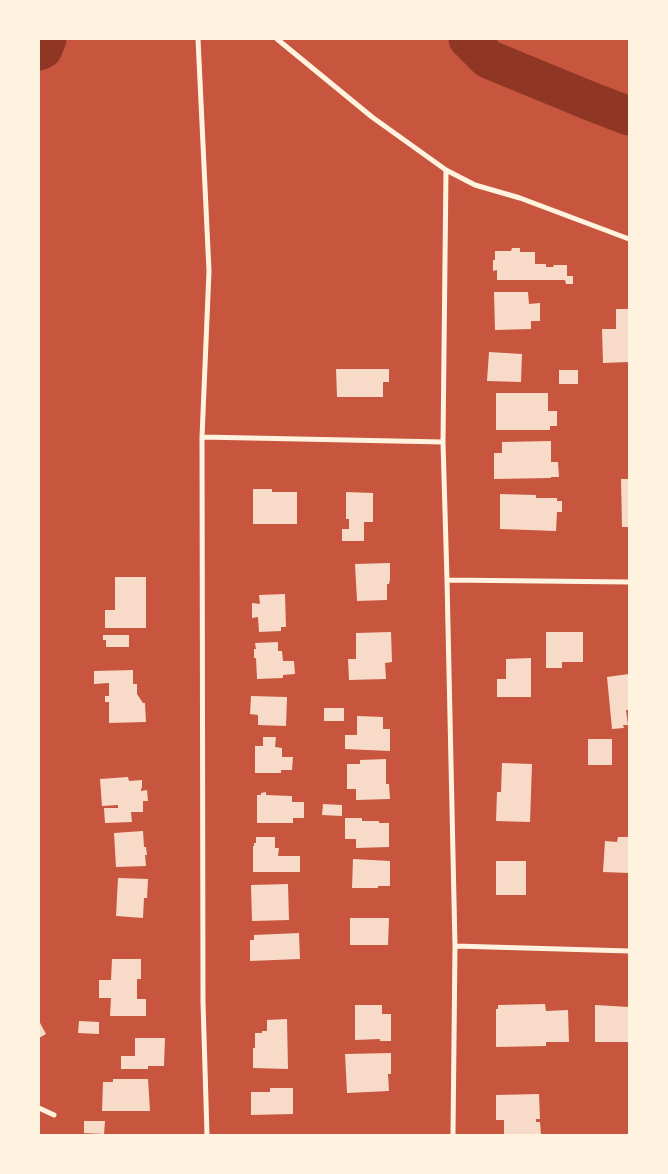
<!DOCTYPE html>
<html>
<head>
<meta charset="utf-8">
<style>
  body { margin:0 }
  #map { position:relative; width:668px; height:1174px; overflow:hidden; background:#c8553d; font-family:"Varela Round",sans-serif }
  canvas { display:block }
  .frame { position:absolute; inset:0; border:40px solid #fff3e0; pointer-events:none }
</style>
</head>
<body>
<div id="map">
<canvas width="668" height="1174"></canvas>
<div class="frame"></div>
</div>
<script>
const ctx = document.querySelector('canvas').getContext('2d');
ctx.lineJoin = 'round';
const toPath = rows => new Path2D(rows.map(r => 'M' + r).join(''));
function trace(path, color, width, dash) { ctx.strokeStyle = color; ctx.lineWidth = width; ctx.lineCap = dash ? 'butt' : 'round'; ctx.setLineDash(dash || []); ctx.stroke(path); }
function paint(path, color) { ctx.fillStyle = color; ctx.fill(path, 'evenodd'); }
trace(toPath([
  [468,39,488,59,590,101,629,116],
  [39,51,43,49,47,39]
]), '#8f3625', 39);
paint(toPath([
  [512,248,520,248,520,252,535,252,535,264,546,264,546,267,553,267,554,265,567,265,567,276,573,276,573,284,566,284,565,280,497,280,497,270,493,271,493,260,495,260,495,251,511,251],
  [494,292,528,292,529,304,540,303,540,321,531,321,531,329,495,330],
  [616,309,629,309,629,362,603,363,602,329,616,329],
  [489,352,522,354,521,382,487,381],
  [336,369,389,369,389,382,383,382,383,397,337,397],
  [559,370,578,370,578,384,559,384],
  [496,393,548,393,548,411,557,411,557,426,550,426,550,430,496,430],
  [551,441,551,462,558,462,559,477,551,477,551,478,494,479,494,453,502,453,502,442],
  [621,479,629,479,629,527,622,527],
  [253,489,272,489,272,492,297,492,297,524,253,524],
  [346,492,373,493,373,522,364,522,364,541,342,541,342,529,349,529,349,519,346,519],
  [500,494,536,495,536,498,557,498,557,501,562,501,562,512,557,512,556,531,500,529],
  [390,563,390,579,389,584,387,584,387,600,357,601,355,564],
  [115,577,146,577,146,628,105,628,105,610,115,610],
  [285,594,286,627,281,627,281,631,259,632,258,617,252,618,252,603,260,604,259,595],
  [391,632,392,662,385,663,386,679,349,680,348,659,356,659,356,633],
  [546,632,583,632,583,662,562,662,562,668,546,668],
  [103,635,129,635,129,647,106,647,106,640,103,640],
  [278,642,278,651,282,651,283,661,294,661,295,674,283,675,283,678,257,679,256,658,254,658,254,649,256,649,255,643],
  [531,658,531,697,497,697,497,679,506,679,506,659],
  [133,670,133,684,137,684,137,694,143,703,145,703,146,722,109,723,109,702,105,702,105,696,109,696,109,683,94,684,94,671],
  [629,674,629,710,626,710,628,725,623,725,624,728,612,729,607,677],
  [251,696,287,697,286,726,258,725,258,715,250,714],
  [324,708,344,708,344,721,324,721],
  [357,716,383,717,383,729,390,729,390,751,345,749,345,735,357,735],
  [263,737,276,737,275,747,282,748,282,757,293,757,292,770,281,770,281,773,255,773,255,746,263,746],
  [588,739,612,739,612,765,588,765],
  [386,759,386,784,389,784,390,799,356,800,356,789,347,789,347,764,360,764,360,760],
  [502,763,532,764,530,822,496,821,497,792,501,792],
  [128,777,129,781,142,780,142,788,141,789,141,791,147,790,148,801,143,801,143,812,131,812,132,822,105,823,104,808,118,808,118,805,102,806,100,779],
  [266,792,266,795,292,796,292,802,304,802,304,818,293,818,293,823,257,823,257,795,261,795,261,793],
  [323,804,342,805,342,816,322,815],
  [345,818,362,818,362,821,379,821,379,823,389,823,389,847,356,848,356,839,345,839],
  [143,831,144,847,146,847,147,855,145,855,146,866,116,867,114,833],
  [256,837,275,837,275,848,279,848,278,856,300,856,300,872,253,872,253,846,254,846,254,843,256,843],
  [618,837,628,837,628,840,629,840,629,873,603,872,605,841,617,842],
  [353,859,390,861,390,886,378,886,378,888,352,888],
  [496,861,526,861,526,895,496,895],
  [118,878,148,879,147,898,144,898,143,918,116,916],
  [288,884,289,920,252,921,251,885],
  [350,918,389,918,388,945,350,945],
  [299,933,300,959,250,961,250,940,254,940,254,935],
  [112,959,141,959,141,979,137,979,137,999,146,999,146,1016,110,1016,111,998,99,998,99,980,111,980],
  [545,1004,546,1011,568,1010,569,1042,546,1042,546,1046,496,1047,496,1009,498,1009,498,1005],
  [355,1005,382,1005,382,1014,391,1014,391,1041,380,1041,380,1039,355,1040],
  [595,1005,629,1007,629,1042,595,1042],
  [287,1019,288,1069,253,1068,253,1048,255,1048,255,1033,262,1033,262,1031,267,1031,267,1020],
  [39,1021,46,1034,39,1038],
  [79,1021,99,1022,99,1034,78,1033],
  [135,1038,165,1038,164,1066,148,1066,148,1069,121,1069,121,1056,135,1056],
  [391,1053,391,1074,388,1074,389,1091,347,1093,345,1054],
  [113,1079,148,1079,150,1111,102,1111,103,1082,113,1082],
  [270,1088,293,1088,293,1114,251,1115,251,1092,270,1092],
  [539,1094,540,1119,536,1119,536,1122,540,1122,541,1135,504,1135,504,1120,496,1120,496,1095],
  [84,1121,105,1121,104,1134,84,1133]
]), '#f7dbc8');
trace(toPath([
  [198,39,209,271,202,437,203,1002,207,1135],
  [277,39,372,117,446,170,475,185,520,198,629,239],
  [446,170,443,442,447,580,455,946,453,1135],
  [202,437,443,442],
  [447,580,629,582],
  [455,946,629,951],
  [39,1108,54,1115]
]), '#fff3e0', 5);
</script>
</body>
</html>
